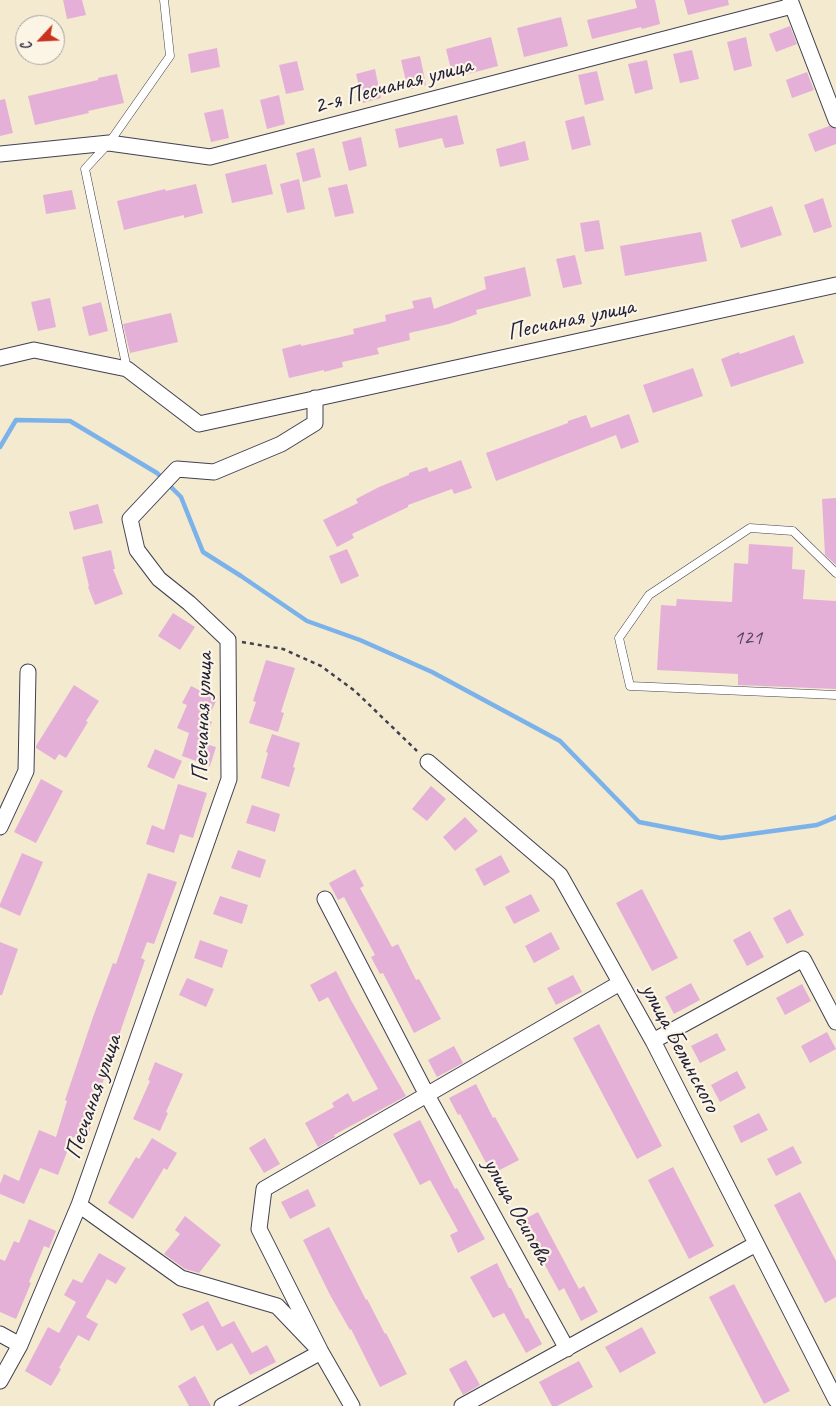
<!DOCTYPE html>
<html>
<head>
<meta charset="utf-8">
<style>
  body { margin:0 }
  #map { position:relative; width:836px; height:1406px; overflow:hidden; background:#f3ead0; font-family:Caveat,sans-serif }
  canvas { display:block }
  .north { position:absolute; left:15px; top:15px; width:50px; height:50px; box-sizing:border-box; background:#fcf5e5; border:1px solid #a5a1a1; border-radius:50%; rotate:245deg; font-size:14px; font-weight:700; line-height:20px; text-align:center; color:#22223b }
  .north::after { content:''; display:block; margin:auto; width:18px; height:22px; background:#c8321e; clip-path:polygon(50% 0,100% 100%,50% 72%,0 100%) }
</style>
</head>
<body>
<div id="map">
<canvas width="836" height="1406"></canvas>
<div class="north">С</div>
</div>
<script>
const ctx = document.querySelector('canvas').getContext('2d');
ctx.lineJoin = 'round';
const toPath = rows => new Path2D(rows.map(r => 'M' + r).join(''));
function trace(path, color, width, dash) { ctx.strokeStyle = color; ctx.lineWidth = width; ctx.lineCap = dash ? 'butt' : 'round'; ctx.setLineDash(dash || []); ctx.stroke(path); }
function paint(path, color) { ctx.fillStyle = color; ctx.fill(path, 'evenodd'); }
function write(font, color, halo, rows, align = 'center') {
  ctx.font = font + ' Caveat,sans-serif'; ctx.lineWidth = 4.5; ctx.setLineDash([]); ctx.textBaseline = 'middle'; ctx.strokeStyle = halo; ctx.fillStyle = color; for (const [text, x, y, turn = 0] of rows) {
    ctx.save(); ctx.translate(x, y); ctx.rotate((+turn || 0) * Math.PI / 180); ctx.textAlign = isNaN(turn) ? turn : align; if (halo) ctx.strokeText(text, 0, 0); ctx.fillText(text, 0, 0); ctx.restore();
  }
}
trace(toPath([
  [0,447,16,420,70,421,157,473,181,497,203,552,241,576,307,621,360,640,432,672,560,741,639,822,721,838,817,825,836,817]
]), '#7bb2ea', 4.5);
paint(toPath([
  [63,0,82,0,86,15,67,19],
  [635,0,655,0,660,24,642,29,641,27,592,39,587,20,637,8],
  [684,0,728,0,729,5,688,15],
  [561,17,568,46,524,57,517,28],
  [790,26,797,44,776,52,769,34],
  [491,37,498,66,453,78,446,49],
  [746,37,752,66,734,71,727,42],
  [217,48,220,67,191,73,188,54],
  [692,50,699,79,680,83,673,54],
  [420,56,426,85,408,90,401,60],
  [647,60,653,89,635,94,628,64],
  [297,61,304,90,286,94,279,65],
  [375,69,381,98,363,103,356,74],
  [597,71,604,100,585,105,578,75],
  [807,72,814,90,792,98,786,80],
  [117,74,124,103,88,111,89,113,35,125,28,96,98,80,98,78],
  [279,95,285,124,267,129,260,100],
  [5,99,13,133,0,136,0,100],
  [223,109,229,138,211,142,204,113],
  [457,115,464,144,445,148,442,138,399,148,395,129],
  [584,116,591,145,572,150,565,121],
  [829,126,836,129,836,144,815,152,808,134],
  [361,137,367,166,349,171,342,142],
  [525,141,529,160,500,167,496,149],
  [314,148,321,177,303,182,296,153],
  [266,164,273,194,232,203,225,174],
  [299,179,305,209,287,213,280,184],
  [196,184,203,213,184,218,184,215,124,230,117,201,165,189,166,191],
  [347,184,354,213,335,217,328,188],
  [72,190,76,209,46,214,43,195],
  [823,198,832,227,814,233,804,205],
  [772,206,782,235,741,248,731,220],
  [599,220,604,249,585,252,580,223],
  [701,232,707,261,625,276,620,246],
  [575,255,582,284,563,288,556,259],
  [525,267,531,296,476,310,477,314,449,324,409,333,410,340,377,348,379,354,342,362,343,367,324,372,324,370,289,378,282,349,301,344,301,346,354,334,353,329,386,321,385,315,414,308,412,301,431,297,434,309,486,289,484,277],
  [50,298,56,327,38,331,31,302],
  [101,302,108,331,89,336,82,307],
  [171,313,178,342,130,353,123,324],
  [794,335,804,363,731,387,721,359,739,352,740,354],
  [693,368,703,396,653,413,643,385],
  [629,414,639,442,621,449,616,435,496,481,486,453,568,423,568,421,586,415,591,428],
  [461,460,472,488,454,494,452,489,408,505,408,507,352,534,354,538,337,547,323,520,358,503,356,499,379,487,409,475,409,473,427,467,429,472],
  [836,498,836,565,825,555,822,499],
  [98,504,103,523,74,530,69,512],
  [749,544,793,547,792,569,805,570,803,599,836,601,836,689,738,685,738,674,657,670,661,605,676,606,677,599,732,602,734,563,748,564],
  [347,549,359,576,341,584,329,556],
  [111,550,115,569,113,569,123,594,95,605,88,587,89,586,82,557],
  [173,613,195,627,180,650,158,636],
  [266,660,295,668,281,712,284,713,278,732,249,723,256,702,253,701],
  [74,685,99,701,86,721,88,722,66,758,59,754,55,760,36,748,36,746],
  [191,686,217,699,207,720,212,722,203,743,216,747,210,766,182,756,189,733,177,728,187,705,182,703],
  [272,734,300,743,293,767,295,768,289,787,261,778,268,753,266,752],
  [155,749,182,761,174,779,147,767],
  [41,779,63,791,36,843,14,832],
  [178,784,207,793,193,838,180,834,174,853,146,844,152,825,164,830],
  [431,786,446,799,427,821,412,809],
  [252,805,280,814,275,832,246,823],
  [465,817,478,831,455,851,443,837],
  [238,850,266,860,260,878,231,868],
  [22,853,43,862,20,916,0,907,0,904],
  [501,855,510,872,484,886,475,869],
  [355,869,364,886,360,888,392,947,398,944,416,980,419,979,441,1019,414,1033,383,973,380,974,371,957,375,955,344,897,338,900,329,883],
  [148,873,177,882,154,944,147,942,141,958,145,960,89,1122,92,1123,86,1141,73,1137,58,1175,40,1168,24,1204,0,1194,0,1184,4,1174,19,1181,39,1130,56,1137,67,1101,65,1100,93,1017,113,963,116,964],
  [642,889,678,958,652,971,616,903],
  [531,894,540,911,514,924,505,907],
  [220,896,248,905,242,924,213,914],
  [790,909,804,935,787,944,773,918],
  [750,931,764,957,747,966,733,940],
  [551,932,560,949,534,963,525,946],
  [200,940,228,950,222,968,194,958],
  [0,942,18,949,2,995,0,995],
  [336,971,352,1002,406,1096,334,1135,335,1137,318,1147,305,1123,334,1107,332,1103,348,1093,353,1102,378,1089,328,997,319,1002,310,985],
  [573,975,582,992,556,1005,547,988],
  [187,978,214,989,206,1007,179,995],
  [691,983,700,1000,674,1014,665,997],
  [802,984,811,1001,785,1015,776,998],
  [599,1024,662,1146,637,1159,573,1038],
  [827,1032,836,1049,810,1063,801,1046],
  [717,1033,726,1050,700,1063,691,1046],
  [454,1046,463,1063,437,1077,428,1060],
  [155,1062,183,1074,166,1112,168,1113,160,1131,133,1119,150,1081,148,1080],
  [737,1071,746,1088,720,1102,711,1085],
  [476,1084,493,1118,495,1117,519,1160,492,1174,460,1114,458,1115,449,1098],
  [759,1113,768,1130,741,1143,733,1126],
  [420,1120,455,1189,457,1188,485,1239,458,1253,450,1235,458,1231,430,1180,420,1185,393,1134],
  [152,1138,177,1153,167,1170,164,1168,133,1219,108,1203,136,1157,139,1159],
  [265,1138,280,1164,264,1173,249,1148],
  [793,1146,802,1163,776,1176,767,1159],
  [673,1167,714,1246,689,1259,648,1180],
  [308,1189,316,1206,290,1219,281,1202],
  [800,1192,836,1261,836,1297,825,1303,774,1205],
  [538,1212,579,1289,584,1286,598,1312,581,1321,564,1288,559,1291,521,1221],
  [185,1216,221,1245,199,1273,185,1269,164,1254,180,1234,175,1230],
  [29,1219,56,1231,49,1248,44,1246,29,1282,31,1283,16,1319,0,1312,0,1259,5,1261,14,1241,19,1243],
  [329,1227,366,1300,367,1299,385,1334,386,1333,407,1374,380,1387,351,1329,350,1330,330,1295,303,1240],
  [99,1253,126,1268,116,1284,107,1279,86,1317,98,1324,89,1341,78,1335,59,1368,61,1369,51,1386,25,1371,48,1327,59,1333,76,1302,64,1295,73,1279,82,1283],
  [497,1263,509,1288,511,1288,526,1319,528,1318,542,1344,526,1353,504,1313,493,1318,470,1277],
  [734,1284,790,1391,764,1404,709,1297],
  [208,1301,222,1327,234,1321,252,1353,267,1345,276,1362,250,1375,232,1343,217,1351,203,1325,191,1331,182,1314],
  [642,1327,656,1353,620,1373,605,1347],
  [466,1360,480,1385,463,1395,449,1369],
  [579,1361,593,1387,557,1406,552,1406,539,1382],
  [195,1376,211,1406,189,1406,178,1386]
]), '#e5b0d8');
const lane = toPath([
  [127,369,85,169,109,143,170,56,164,0],
  [836,573,793,531,750,528,649,595,619,638,630,686,836,695]
]);
const street = toPath([
  [790,0,836,120],
  [0,154,109,143,210,157,792,6],
  [0,358,34,350,127,369,199,424,836,285],
  [428,762,560,875,653,1041,836,1400],
  [0,827,26,771,28,672],
  [325,899,427,1095,567,1349],
  [653,1041,803,959,836,1022],
  [79,1205,181,1278,277,1306,321,1352,222,1406],
  [0,1334,20,1345],
  [0,1381,20,1345,79,1205,229,779,228,640,189,603,159,579,137,550,130,519,177,469,214,472,281,444,315,423,315,398],
  [352,1406,321,1352,259,1229,264,1189,620,983],
  [462,1406,756,1244]
]);
trace(lane, '#414051', 9);
trace(street, '#414051', 17);
trace(toPath([
  [242,642,283,649,321,666,355,691,417,751]
]), '#414051', 2.5, [4, 4]);
trace(lane, '#fff', 8);
trace(street, '#fff', 15);
write('21px', '#534662', null, [
  ["121",748,638]
]);
write('24px', '#22223b', '#fcf5e5', [
  ["2-я Песчаная улица",393,86,-15],
  ["Песчаная улица",571,320,-12],
  ["Песчаная улица",203,717,-88],
  ["улица Белинского",680,1048,62],
  ["Песчаная улица",94,1097,-71],
  ["улица Осипова",517,1211,61]
]);
</script>
</body>
</html>
